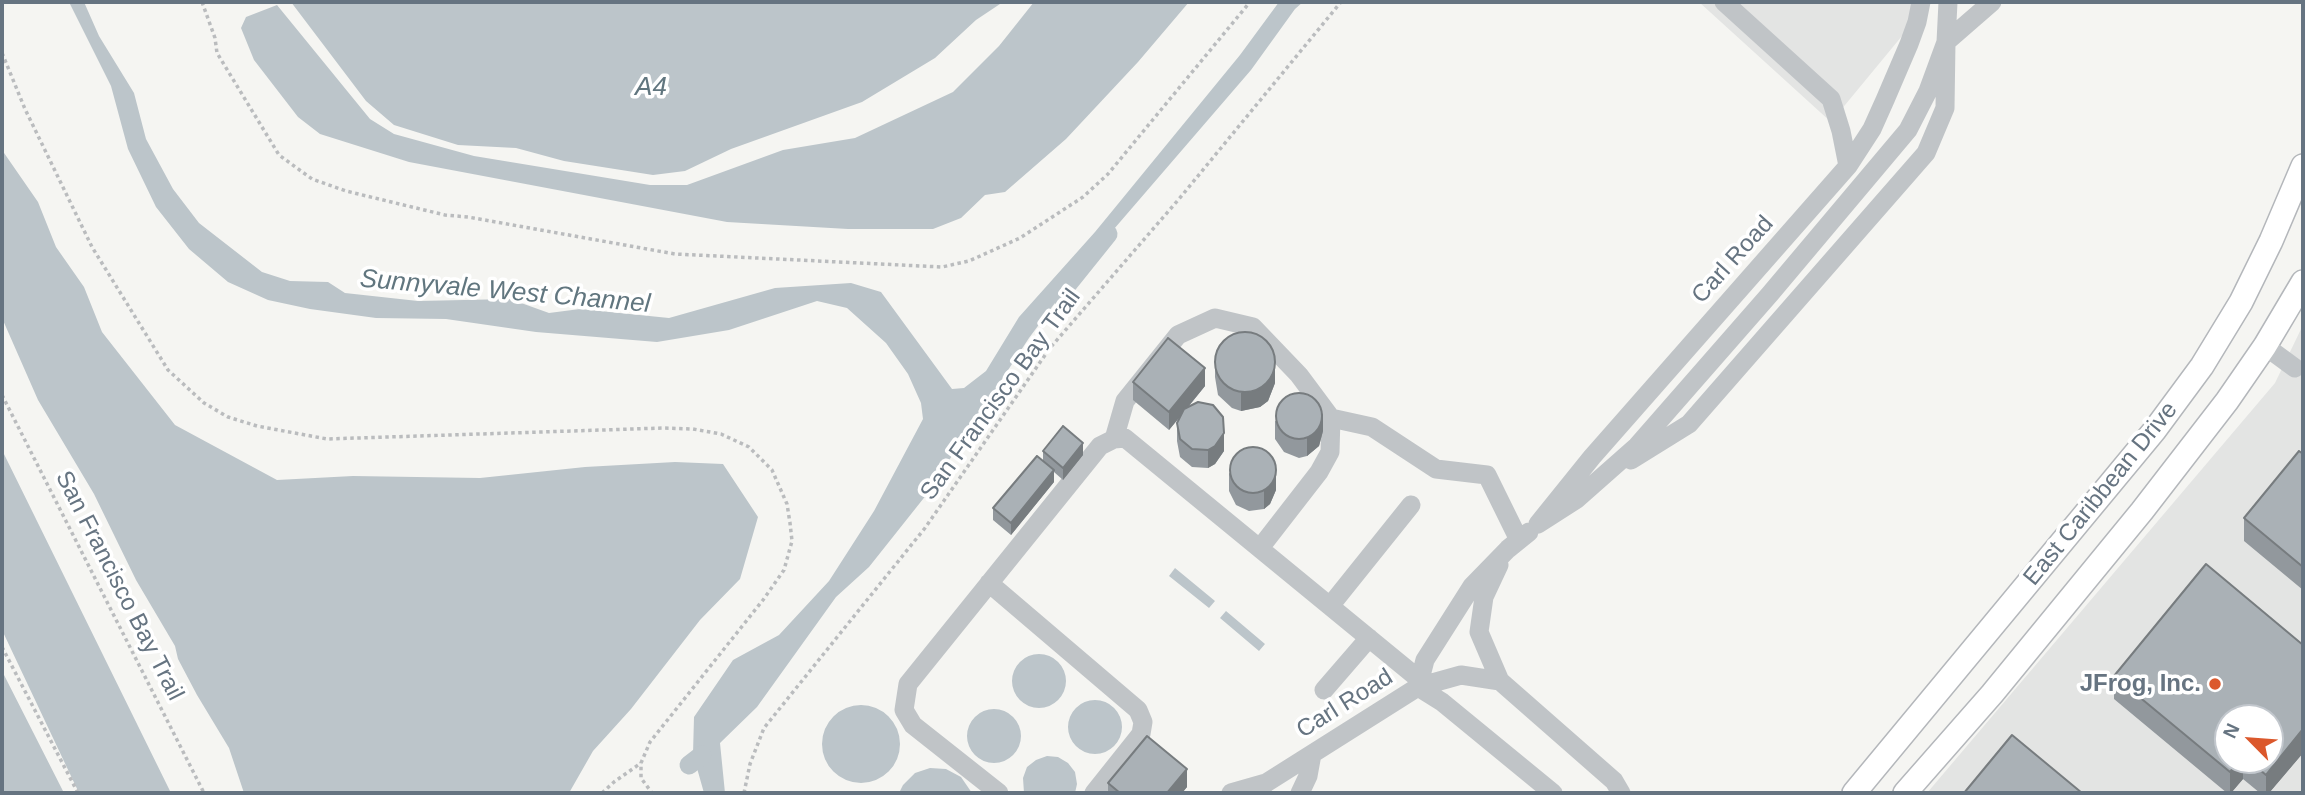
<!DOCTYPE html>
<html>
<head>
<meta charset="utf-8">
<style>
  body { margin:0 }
  #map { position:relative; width:2305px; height:795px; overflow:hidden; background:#f5f5f2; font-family:Arial,sans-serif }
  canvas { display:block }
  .frame { position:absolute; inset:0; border:4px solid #667481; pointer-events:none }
  .north { position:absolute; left:2214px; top:704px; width:70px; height:70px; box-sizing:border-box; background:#fff; border:2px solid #c2c7cd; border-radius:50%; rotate:295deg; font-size:19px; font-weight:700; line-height:28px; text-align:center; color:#667481 }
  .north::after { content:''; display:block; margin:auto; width:24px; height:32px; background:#db582c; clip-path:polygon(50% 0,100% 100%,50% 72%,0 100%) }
</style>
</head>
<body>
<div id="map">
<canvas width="2305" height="795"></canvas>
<div class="frame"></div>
<div class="north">N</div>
</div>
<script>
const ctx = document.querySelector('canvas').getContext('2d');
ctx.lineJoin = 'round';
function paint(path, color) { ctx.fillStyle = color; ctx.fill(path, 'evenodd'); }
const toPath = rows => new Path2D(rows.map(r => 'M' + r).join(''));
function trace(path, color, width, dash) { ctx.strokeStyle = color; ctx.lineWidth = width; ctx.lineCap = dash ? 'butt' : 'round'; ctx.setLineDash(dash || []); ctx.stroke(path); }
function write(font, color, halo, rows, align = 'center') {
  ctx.font = font + ' Arial,sans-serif'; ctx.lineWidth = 7; ctx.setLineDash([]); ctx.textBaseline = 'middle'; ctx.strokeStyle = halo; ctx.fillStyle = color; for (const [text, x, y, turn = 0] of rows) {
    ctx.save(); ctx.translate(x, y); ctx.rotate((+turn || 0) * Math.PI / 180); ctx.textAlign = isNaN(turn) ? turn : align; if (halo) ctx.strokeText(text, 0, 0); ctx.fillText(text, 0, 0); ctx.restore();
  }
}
paint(toPath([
  [1699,2,1930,2,1831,122],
  [2303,325,2303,793,1927,793,2275,383],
  [2228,718,2270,718,2270,760,2228,760]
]), '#e3e4e3');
paint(toPath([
  [69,2,84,2,99,36,134,93,146,139,173,189,199,223,262,272,290,281,328,282,345,293,418,301,510,299,549,313,580,309,669,318,775,288,851,283,881,292,952,389,964,388,986,371,1019,317,1095,232,1240,55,1279,2,1303,2,1295,9,1251,70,1083,265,1029,338,927,494,869,567,836,597,757,707,720,743,725,793,704,793,693,754,694,717,733,660,779,635,829,581,874,511,923,419,921,403,908,374,886,343,847,308,817,301,729,330,657,342,536,332,446,319,376,318,310,309,268,300,228,282,189,249,156,207,128,149,111,86],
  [291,2,1003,2,976,20,935,58,862,102,731,149,685,171,653,175,564,161,516,148,458,145,394,125,366,101],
  [1034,2,1189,2,1138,62,1066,139,1005,192,985,195,961,218,933,229,848,229,727,222,409,162,320,134,298,117,254,60,241,28,246,17,277,5,370,119,394,134,474,156,650,185,687,185,783,150,855,138,953,92,999,46],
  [2,150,38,202,56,247,84,287,102,332,175,425,277,480,353,476,480,478,585,467,675,462,723,464,758,517,740,579,700,620,631,709,593,751,569,793,244,793,229,748,197,695,178,659,175,646,136,580,94,494,38,400,2,318],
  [2,450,171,793,79,793,2,630],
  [1175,568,1215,601,1209,608,1169,576],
  [1226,611,1265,644,1259,651,1220,618],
  '1012 681a27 27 0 1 1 54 0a27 27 0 1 1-54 0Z',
  [2,671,64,793,2,793],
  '1068 727a27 27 0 1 1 54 0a27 27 0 1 1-54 0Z',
  '822 744a39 39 0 1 1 78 0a39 39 0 1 1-78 0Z',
  '967 736a27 27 0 1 1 54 0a27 27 0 1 1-54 0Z',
  [1047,756,1058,757,1068,763,1075,772,1077,784,1075,793,1024,793,1023,778,1027,767,1036,760],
  [930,768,946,769,961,777,972,793,899,793,903,785,915,773]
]), '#bcc5ca');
trace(toPath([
  [1059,295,1108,234],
  [689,765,702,755]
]), '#bcc5ca', 19);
const major = toPath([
  [1854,793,2154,431,2202,366,2241,302,2271,241,2303,166],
  [1905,793,1992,694,2142,511,2227,401,2265,346,2303,282]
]);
trace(major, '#b4b7bb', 26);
trace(toPath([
  [202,2,215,38,217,53,279,155,312,179,346,191,445,215,468,217,675,254,942,267,969,261,1020,238,1083,197,1108,174,1250,2],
  [2,53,25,109,92,247,168,370,204,403,228,417,257,426,327,439,663,428,693,429,721,434,749,447,772,470,787,504,790,523,792,541,784,570,763,600,650,742,641,763,641,778,652,793],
  [2,395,204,793],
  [2,647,78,793],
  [602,793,614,782,641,763],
  [744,793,750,764,764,728,925,528,1050,348,1179,199,1341,2]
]), '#babcbe', 3.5, [3.5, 3.5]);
trace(toPath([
  [1724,2,1831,99,1841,131,1848,166],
  [1921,2,1917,22,1909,44,1885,100,1872,129,1848,166,1592,457,1538,524,1577,499,1637,446,1770,294,1908,130,1928,91,1946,42,1948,2],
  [2265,346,2295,368],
  [1114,439,1125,401,1178,335,1215,318,1253,327,1299,375,1331,418,1372,427,1436,469,1487,475,1519,540],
  [1631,460,1689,424,1926,153,1945,108,1946,42,1992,2],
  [1260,548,1319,472,1330,452,1331,418],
  [1499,565,1484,597,1479,632,1500,681,1614,781,1621,793],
  [989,583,1138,710,1143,722,1141,734,1094,793],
  [1330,606,1411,505],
  [1418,687,1442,702,1553,793],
  [1418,687,1461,675,1500,681],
  [1324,690,1369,638],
  [999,793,913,725,904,710,908,684,1100,446,1114,439,1125,438,1420,680],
  [1231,793,1266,783],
  [1257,793,1266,783,1418,687,1425,660,1472,586,1508,549,1529,532],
  [1300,793,1308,776,1312,754]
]), '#c0c4c7', 19);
trace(major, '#fff', 23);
paint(toPath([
  [1215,359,1275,383,1268,401,1260,407,1241,411,1232,408,1218,395,1215,377],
  [1133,382,1205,386,1189,406,1224,451,1215,464,1208,468,1192,467,1180,457,1177,441,1177,423,1179,418,1169,430,1133,400],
  [1275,421,1323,431,1319,446,1307,456,1299,458,1284,452,1275,439],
  [1043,451,1083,455,1063,480,1054,472,1054,482,1011,535,993,520,993,508,1043,461],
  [2303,454,2303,590,2244,541,2244,518],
  [1229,473,1276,490,1270,504,1264,509,1249,511,1236,505,1229,491],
  [2206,564,2303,645,2303,753,2269,793,2260,793,2243,779,2231,793,2227,793,2114,699,2114,676],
  [2228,718,2270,718,2270,760,2228,760],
  [1108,783,1187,787,1182,793,1108,793]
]), '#92989d');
paint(toPath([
  [1275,365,1275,383,1268,401,1260,407,1241,411,1241,393],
  [1205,368,1205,386,1169,430,1169,412],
  [1323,413,1323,431,1319,446,1307,456,1307,438],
  [1224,433,1224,451,1215,464,1208,468,1208,450],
  [1083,443,1083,455,1063,480,1063,468],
  [1054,470,1054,482,1011,535,1011,523],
  [1276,472,1276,490,1270,504,1264,509,1264,491],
  [2303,729,2303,753,2269,793,2266,793,2266,775],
  [2240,760,2243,760,2243,779,2231,793,2230,793,2230,772],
  [1187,769,1187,787,1182,793,1167,793]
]), '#777c7f');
const building = toPath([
  '1215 362a30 30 0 1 1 60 0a30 30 0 1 1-60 0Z',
  [1168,338,1205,368,1169,412,1133,382,1168,338],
  '1276 416a23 23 0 1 1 46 0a23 23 0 1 1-46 0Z',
  [1198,402,1213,405,1223,417,1224,433,1215,446,1208,450,1192,449,1180,439,1177,423,1184,409,1198,402],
  [1063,426,1083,443,1063,468,1043,451,1063,426],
  '1230 470a23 23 0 1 1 46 0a23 23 0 1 1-46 0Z',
  [2299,451,2303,454,2303,567,2244,518,2299,451],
  [1037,456,1054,470,1011,523,993,508,1037,456],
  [2206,564,2303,645,2303,729,2266,775,2248,760,2270,760,2270,718,2228,718,2228,760,2240,760,2230,772,2114,676,2206,564],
  [2012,735,2082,793,1964,793,2012,735],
  [1147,736,1187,769,1167,793,1120,793,1108,783,1147,736]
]);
paint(building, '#aab1b6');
trace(building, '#777c7f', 2);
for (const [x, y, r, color] of [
  [2215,684,7,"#db582c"]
]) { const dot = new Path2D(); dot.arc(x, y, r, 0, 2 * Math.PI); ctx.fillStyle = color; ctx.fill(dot); trace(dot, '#fff', 2.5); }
write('24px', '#667481', '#fff', [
  ["Carl Road",1733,260,-48],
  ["San Francisco Bay Trail",1001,395,-54],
  ["East Caribbean Drive",2101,494,-51],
  ["San Francisco Bay Trail",119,586,63],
  ["Carl Road",1345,704,-32]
]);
write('bold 24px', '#667481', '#fff', [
  ["JFrog, Inc.",2201,684]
], 'right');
write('italic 26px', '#61767f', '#fff', [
  ["A4",651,88],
  ["Sunnyvale West Channel",505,292,5]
]);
</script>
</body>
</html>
